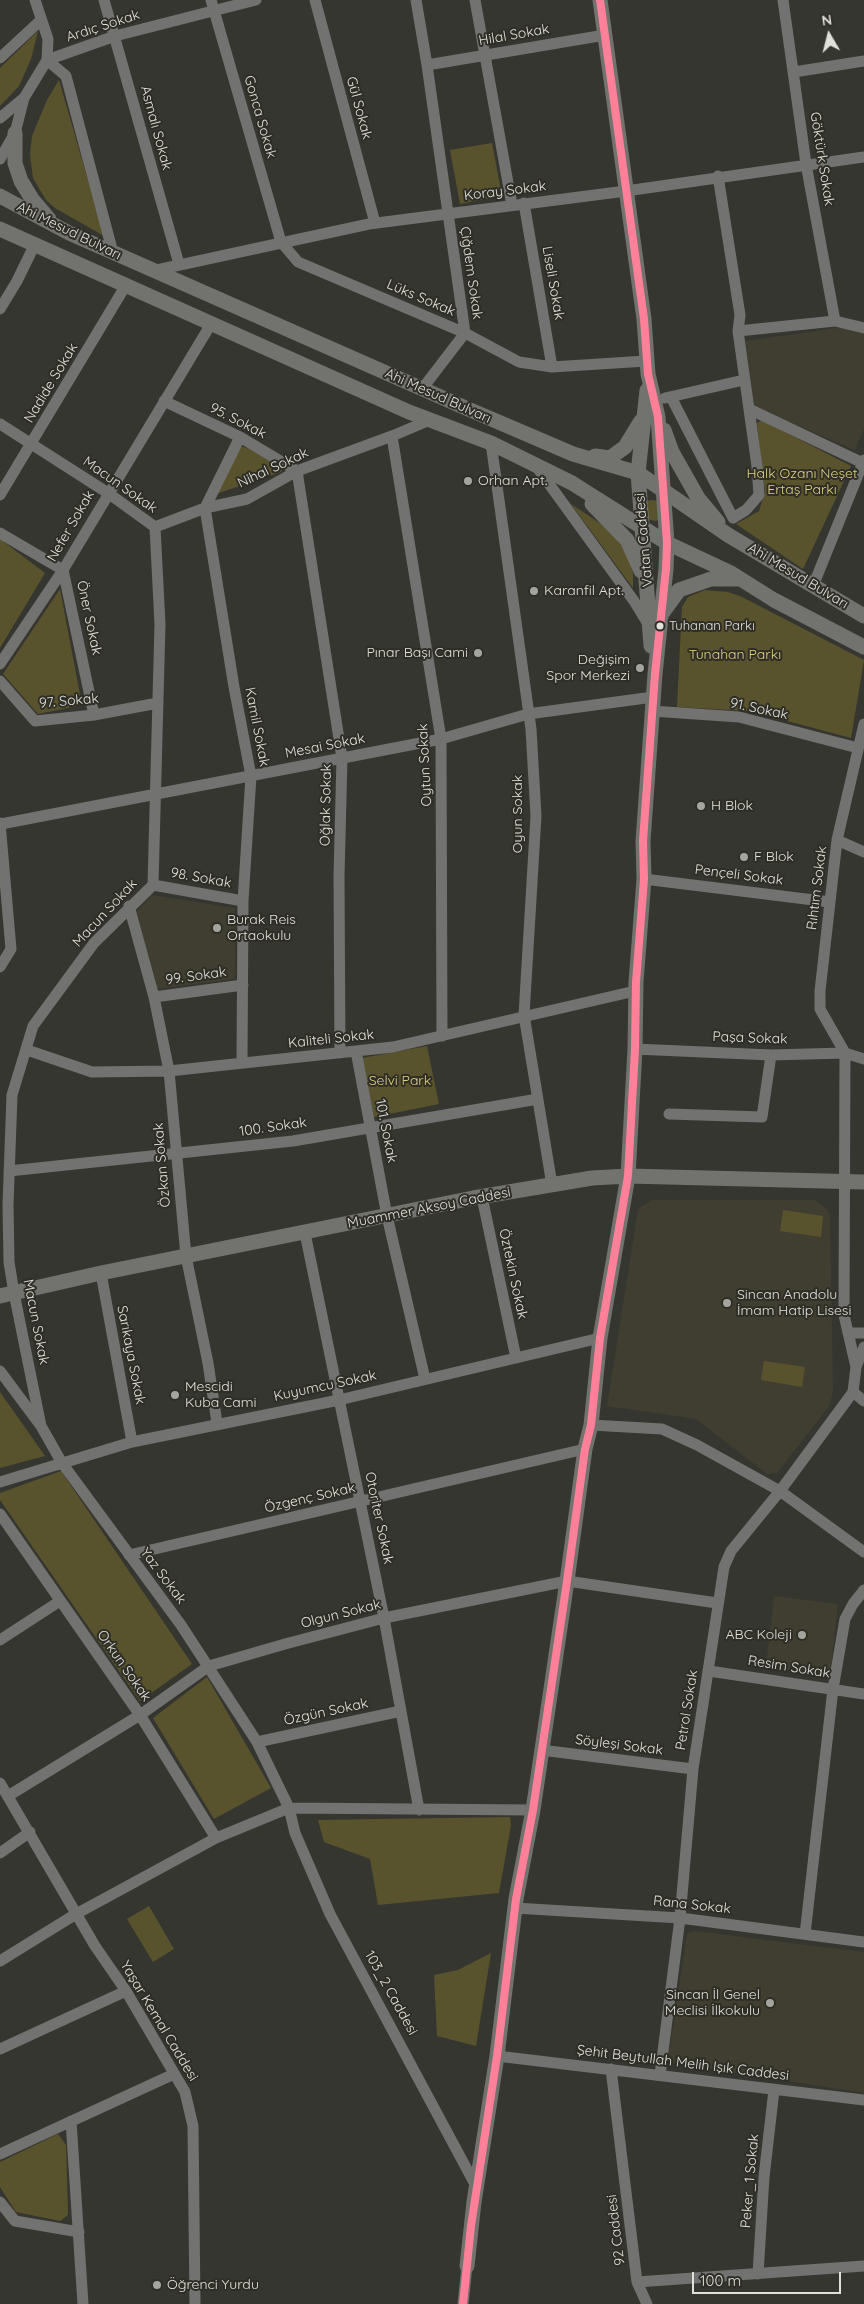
<!DOCTYPE html>
<html>
<head>
<meta charset="utf-8">
<style>
  body { margin:0 }
  #map { position:relative; width:864px; height:2304px; overflow:hidden; background:#363631; font-family:Quicksand,sans-serif }
  canvas { display:block }
  .north { position:absolute; left:804px; top:10px; width:50px; height:50px; -webkit-text-stroke:4px #2e2d26; paint-order:stroke; rotate:352deg; font-size:14px; font-weight:700; line-height:20px; text-align:center; color:#e1e1dc }
  .north::after { content:''; display:block; margin:auto; width:18px; height:22px; background:#e1e1dc; clip-path:polygon(50% 0,100% 100%,50% 72%,0 100%) }
  .scale { position:absolute; left:692px; top:2272px; width:149px; height:22px; box-sizing:border-box; border:2px solid #e1e1dc; border-top:0; padding-left:6px; font-size:15px; line-height:18px; white-space:nowrap; color:#e1e1dc; -webkit-text-stroke:4px #2e2d26; paint-order:stroke }
</style>
</head>
<body>
<div id="map">
<canvas width="864" height="2304"></canvas>
<div class="north">N</div>
<div class="scale">100 m</div>
</div>
<script>
const ctx = document.querySelector('canvas').getContext('2d');
ctx.lineJoin = 'round';
function paint(path, color) { ctx.fillStyle = color; ctx.fill(path, 'evenodd'); }
const toPath = rows => new Path2D(rows.map(r => 'M' + r).join(''));
function trace(path, color, width, dash) { ctx.strokeStyle = color; ctx.lineWidth = width; ctx.lineCap = dash ? 'butt' : 'round'; ctx.setLineDash(dash || []); ctx.stroke(path); }
function write(font, color, halo, rows, align = 'center') {
  ctx.font = font + ' Quicksand,sans-serif'; ctx.lineWidth = 4; ctx.setLineDash([]); ctx.textBaseline = 'middle'; ctx.strokeStyle = halo; ctx.fillStyle = color; for (const [text, x, y, turn = 0] of rows) {
    ctx.save(); ctx.translate(x, y); ctx.rotate((+turn || 0) * Math.PI / 180); ctx.textAlign = isNaN(turn) ? turn : align; if (halo) ctx.strokeText(text, 0, 0); ctx.fillText(text, 0, 0); ctx.restore();
  }
}
paint(toPath([
  [844,327,864,332,864,429,855,450,754,407,745,341],
  [152,895,235,908,235,979,156,989,136,912],
  [652,1200,815,1200,825,1207,830,1216,833,1390,830,1405,777,1473,767,1474,696,1419,607,1406,638,1209],
  [774,1596,838,1604,830,1676,766,1666],
  [695,1931,864,1952,864,2093,674,2063,669,2053,687,1934]
]), '#403e31');
paint(toPath([
  [38,31,31,59,24,75,19,86,0,106,0,68],
  [59,80,104,236,55,208,46,200,33,178,30,154,32,136,47,100],
  [492,143,502,196,460,204,450,150],
  [762,420,851,466,803,569,736,524,759,511,765,492,757,423],
  [240,447,244,447,282,463,283,468,281,472,216,494],
  [651,500,658,501,659,519,656,521,646,519,648,501],
  [571,504,613,532,630,560,633,573,633,588],
  [0,539,45,573,0,648],
  [60,589,82,705,38,714,3,674],
  [705,590,728,592,742,597,864,660,851,738,750,711,677,707,682,607,688,597],
  [427,1046,439,1104,374,1117,362,1058],
  [783,1210,823,1216,821,1237,780,1231],
  [764,1361,805,1367,802,1387,761,1380],
  [0,1392,45,1456,0,1468],
  [61,1471,192,1664,140,1701,0,1500,0,1493],
  [207,1677,271,1788,214,1819,153,1718],
  [510,1817,511,1825,499,1893,378,1905,370,1859,324,1842,318,1820],
  [149,1906,174,1949,153,1962,127,1919],
  [491,1953,476,2046,437,2036,434,1975,458,1970],
  [58,2134,66,2145,68,2215,60,2221,16,2212,0,2187,0,2162]
]), '#59532d');
trace(toPath([
  [35,0,48,39,47,60],
  [104,0,179,264],
  [211,0,281,242,298,262,465,333,519,362,552,367,646,361],
  [315,0,375,223],
  [416,0,427,65,465,333,422,389],
  [475,0,512,205],
  [783,0,806,164,835,321],
  [0,58,41,20],
  [47,60,115,36,256,0],
  [47,60,66,76,113,253],
  [427,65,605,35],
  [794,72,864,61],
  [0,118,24,98,47,60],
  [0,159,15,133,24,98],
  [524,203,552,367],
  [152,271,369,224,626,191,864,157],
  [0,309,17,281,35,244],
  [738,331,835,321,864,328],
  [671,397,733,518,746,510,759,495,757,466,738,331,740,315,718,176],
  [665,398,744,380],
  [164,401,240,437,297,471,342,758,339,876,340,1053],
  [749,409,863,463],
  [0,424,108,493,155,527,160,624,153,885,94,943,33,1026,12,1095,8,1205,9,1262,14,1293,41,1426],
  [392,436,441,739,442,1036],
  [240,437,205,508,234,687,251,776,243,901,242,1062],
  [491,443,531,729,536,816,524,1015,552,1185],
  [536,466,634,601,648,624],
  [0,495,126,285],
  [155,527,205,508,247,499,297,471,392,436,430,420],
  [0,533,63,570,94,715],
  [813,586,864,460],
  [0,664,63,570,211,324],
  [0,681,35,721,94,715,158,703],
  [652,711,739,717,858,748],
  [0,823,11,949,0,967],
  [1,824,441,739,528,714,653,697],
  [837,840,864,852],
  [644,879,830,902],
  [153,885,243,901],
  [129,906,154,997,169,1071,186,1256,208,1363,217,1423],
  [154,997,243,985],
  [635,1049,771,1055,845,1053,864,1059],
  [27,1050,92,1072,169,1071,393,1047,635,991],
  [356,1051,387,1216,425,1379],
  [669,1114,762,1117,771,1055],
  [9,1171,293,1141,538,1099],
  [482,1197,516,1358],
  [305,1233,384,1618,419,1810],
  [101,1273,132,1442],
  [848,1333,864,1333],
  [856,1367,844,1315,845,1053,820,1009,820,991,837,840,864,724],
  [0,1371,41,1426,62,1463,181,1625,257,1742,289,1808,295,1833,330,1914,477,2188],
  [853,1392,864,1401],
  [591,1425,662,1429,697,1445,780,1491,864,1552],
  [0,1482,132,1442,339,1400,600,1338],
  [0,1514,140,1715,216,1838],
  [129,1555,585,1449],
  [0,1640,60,1601],
  [709,1671,864,1694],
  [257,1742,401,1711],
  [541,1750,693,1769],
  [0,1783,95,1946,126,1991,185,2092,193,2126,195,2304],
  [8,1796,140,1715,209,1666,285,1644,384,1618,567,1581,717,1603],
  [0,1853,30,1832],
  [515,1908,680,1918,864,1942],
  [805,1934,833,1689,845,1619,853,1604,864,1590],
  [0,1961,76,1914,216,1838,289,1808,533,1810],
  [0,2049,126,1991],
  [497,2056,864,2100],
  [611,2069,637,2282,864,2266],
  [660,2075,680,1918,693,1769,724,1567,731,1551,780,1491,853,1392,856,1367,864,1347],
  [71,2121,83,2304],
  [0,2154,174,2074],
  [0,2202,15,2221,79,2232],
  [758,2274,764,2177,774,2090],
  [637,2282,647,2304],
  [463,2304,467,2266]
]), '#727270', 11);
trace(toPath([
  [15,133,15,163,21,181,32,199,49,219],
  [0,196,69,233,468,409,573,454,638,473,728,535,864,616],
  [0,229,409,412,491,443,572,483,667,543,731,573,774,600,864,647],
  [647,390,638,473,651,646],
  [664,430,672,452,698,498,718,522],
  [595,456,610,458,625,447,641,421],
  [592,504,627,540,641,571],
  [663,612,679,590,711,579,737,579],
  [0,1296,101,1273,473,1198,592,1178,628,1176,864,1182],
  [467,2266,474,2202,497,2056,516,1899,533,1810,567,1581,585,1449,591,1425,600,1338,628,1176,635,1049,636,982,644,879,643,841,655,674,666,569,667,543,658,417,648,374,644,319,600,0]
]), '#72726f', 15);
trace(toPath([
  [463,2304,471,2226,497,2056,516,1899,533,1810,567,1581,585,1449,591,1425,600,1338,628,1176,635,1049,636,982,644,879,643,841,655,674,666,569,667,543,658,417,648,374,644,319,600,0]
]), '#ff8098', 8);
for (const [x, y, r, color] of [
  [468,481,5,"#a5a5a0"],
  [534,591,5,"#a5a5a0"],
  [660,626,4.5,"#e1e1dc"],
  [478,653,5,"#a5a5a0"],
  [640,668,5,"#a5a5a0"],
  [701,806,5,"#a5a5a0"],
  [744,857,5,"#a5a5a0"],
  [217,928,5,"#a5a5a0"],
  [727,1303,5,"#a5a5a0"],
  [175,1395,5,"#a5a5a0"],
  [802,1635,5,"#a5a5a0"],
  [770,2003,5,"#a5a5a0"],
  [157,2285,5,"#a5a5a0"]
]) { const dot = new Path2D(); dot.arc(x, y, r, 0, 2 * Math.PI); ctx.fillStyle = color; ctx.fill(dot); trace(dot, '#2e2d26', 2); }
write('13px', '#e1e1dc', '#2e2d26', [
  ["Tuhanan Parkı",669,626]
], 'left');
write('14px', '#e1e1dc', '#2e2d26', [
  ["Ardıç Sokak",103,26,-18],
  ["Hilal Sokak",514,35,-10],
  ["Gül Sokak",359,108,75],
  ["Gonca Sokak",260,117,74],
  ["Asmalı Sokak",156,128,75],
  ["Göktürk Sokak",822,159,81],
  ["Koray Sokak",505,191,-7],
  ["Ahi Mesud Bulvarı",69,231,26],
  ["Çiğdem Sokak",471,273,82],
  ["Liseli Sokak",553,283,80],
  ["Lüks Sokak",421,298,23],
  ["Nadide Sokak",51,383,-59],
  ["Ahi Mesud Bulvarı",438,396,24],
  ["95. Sokak",238,421,27],
  ["Nihal Sokak",273,468,-25],
  ["Macun Sokak",120,485,35],
  ["Nefer Sokak",71,526,-60],
  ["Vatan Caddesi",644,540,-95],
  ["Ahi Mesud Bulvarı",798,576,31],
  ["Öner Sokak",89,618,78],
  ["97. Sokak",69,701,-5],
  ["91. Sokak",759,709,12],
  ["Kamil Sokak",257,727,79],
  ["Mesai Sokak",325,746,-11],
  ["Oytun Sokak",425,765,-93],
  ["Oğlak Sokak",326,805,-89],
  ["Oyun Sokak",518,814,-90],
  ["Pençeli Sokak",739,875,7],
  ["98. Sokak",201,878,10],
  ["Rıhtım Sokak",817,888,-83],
  ["Macun Sokak",105,913,-47],
  ["99. Sokak",196,976,-8],
  ["Paşa Sokak",750,1038,2],
  ["Kaliteli Sokak",331,1039,-6],
  ["100. Sokak",273,1127,-8],
  ["101. Sokak",386,1131,79],
  ["Özkan Sokak",162,1165,-95],
  ["Muammer Aksoy Caddesi",429,1208,-11],
  ["Öztekin Sokak",513,1274,78],
  ["Macun Sokak",36,1322,79],
  ["Sarıkaya Sokak",131,1355,79],
  ["Kuyumcu Sokak",325,1386,-12],
  ["Özgenç Sokak",310,1498,-13],
  ["Otoriter Sokak",379,1518,78],
  ["Yaz Sokak",163,1576,53],
  ["Olgun Sokak",341,1614,-14],
  ["Orkun Sokak",124,1666,55],
  ["Resim Sokak",789,1667,9],
  ["Petrol Sokak",687,1710,-81],
  ["Özgün Sokak",326,1712,-12],
  ["Söyleşi Sokak",619,1745,7],
  ["Rana Sokak",692,1905,6],
  ["103_2 Caddesi",391,1993,61],
  ["Yaşar Kemal Caddesi",159,2021,59],
  ["Şehit Beytullah Melih Işık Caddesi",683,2063,7],
  ["Peker_1 Sokak",750,2181,-85],
  ["92 Caddesi",616,2230,-97]
]);
write('14px', '#dfd281', '#2e2d26', [
  ["Halk Ozanı Neşet",802,474],
  ["Ertaş Parkı",802,490],
  ["Tunahan Parkı",735,655],
  ["Selvi Park",400,1081]
]);
write('14px', '#e1e1dc', '#2e2d26', [
  ["Orhan Apt.",478,481],
  ["Karanfil Apt.",544,591],
  ["Pınar Başı Cami",468,653,"right"],
  ["Değişim",630,660,"right"],
  ["Spor Merkezi",630,676,"right"],
  ["H Blok",711,806],
  ["F Blok",754,857],
  ["Burak Reis",227,920],
  ["Ortaokulu",227,936],
  ["Sincan Anadolu",737,1295],
  ["İmam Hatip Lisesi",737,1311],
  ["Mescidi",185,1387],
  ["Kuba Cami",185,1403],
  ["ABC Koleji",792,1635,"right"],
  ["Sincan İl Genel",760,1995,"right"],
  ["Meclisi İlkokulu",760,2011,"right"],
  ["Öğrenci Yurdu",167,2285]
], 'left');
</script>
</body>
</html>
